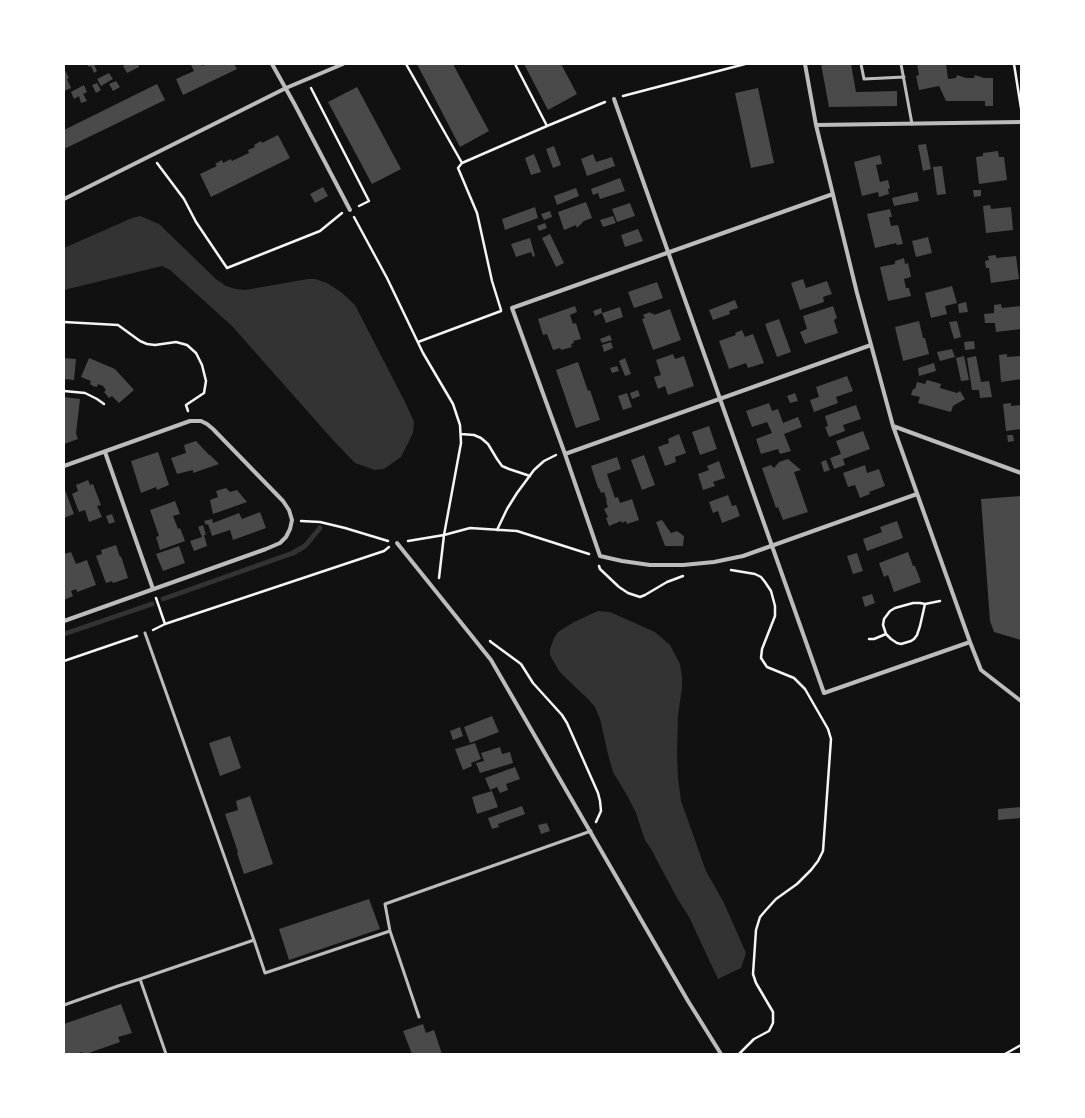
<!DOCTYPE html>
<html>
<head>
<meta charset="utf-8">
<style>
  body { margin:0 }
  #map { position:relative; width:1085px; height:1118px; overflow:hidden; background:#111; font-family:"Times New Roman",serif }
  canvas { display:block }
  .frame { position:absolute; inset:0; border:65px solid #fff; pointer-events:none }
</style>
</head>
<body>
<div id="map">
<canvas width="1085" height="1118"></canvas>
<div class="frame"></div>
</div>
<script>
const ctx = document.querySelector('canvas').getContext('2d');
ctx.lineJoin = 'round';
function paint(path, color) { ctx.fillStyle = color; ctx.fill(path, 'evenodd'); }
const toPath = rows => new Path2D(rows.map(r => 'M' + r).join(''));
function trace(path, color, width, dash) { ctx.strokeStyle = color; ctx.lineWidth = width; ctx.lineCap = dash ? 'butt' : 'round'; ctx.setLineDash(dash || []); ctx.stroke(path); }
paint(toPath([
  [140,216,159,224,216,279,226,286,236,289,245,290,308,279,315,279,327,283,341,292,355,305,405,402,414,422,413,433,401,457,384,469,375,470,355,463,332,439,232,326,170,270,162,266,64,290,64,248,132,218],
  [598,611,610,612,655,632,670,645,680,664,682,678,682,688,678,715,677,755,678,778,681,801,706,871,724,903,746,953,741,968,718,979,689,917,677,898,651,849,645,840,636,813,628,797,613,772,608,754,600,719,595,707,589,700,572,684,559,671,550,655,550,649,554,638,558,632,574,622]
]), '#333');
trace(toPath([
  [163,599,293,553,305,546,320,528],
  [64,634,152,604]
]), '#333', 5);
paint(toPath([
  [87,64,94,64,97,71,94,73,91,66,89,67],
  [127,64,138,64,139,67,127,73,123,66],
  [193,64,201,64,202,66,207,64,234,64,237,69,183,95,176,79,194,71,191,65],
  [417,64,453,64,489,131,460,147],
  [524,64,561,64,577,94,548,110],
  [821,64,851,64,856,92,897,91,897,106,829,107],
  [917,64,946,64,948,79,956,78,957,75,966,78,974,78,975,75,984,78,993,78,993,106,985,106,985,101,946,101,939,86,919,90,916,76,919,75],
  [64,68,69,78,67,79,71,88,64,91],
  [109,73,113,79,101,86,97,79],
  [116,81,120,87,113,91,109,84],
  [97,83,101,90,96,93,92,85],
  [157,84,165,100,64,149,64,130],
  [84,85,87,92,83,94,87,101,81,103,79,96,74,99,71,92],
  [357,87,401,169,372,184,328,102],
  [758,88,774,163,751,168,735,93],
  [278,135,290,158,211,197,200,174,217,166,215,164,222,160,223,163,231,159,232,161,249,153,248,150,255,147,254,145,261,141,262,143],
  [926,144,931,169,923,171,918,145],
  [554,146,561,165,553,168,546,149],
  [998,151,999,157,1004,157,1007,180,979,184,976,157,983,156,983,153],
  [534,154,541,172,531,175,525,158],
  [593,154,596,162,612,157,615,166,587,176,581,159],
  [880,155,882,164,876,165,880,182,888,180,890,188,888,189,889,194,879,197,878,192,862,196,854,162],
  [942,166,946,194,937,195,933,167],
  [620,178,625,191,600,199,598,193,593,195,591,189],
  [323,187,328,196,315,203,310,194],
  [576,188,579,196,557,205,554,196],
  [973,190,981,190,981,196,974,197],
  [917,192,919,201,894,206,892,198],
  [586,202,592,218,584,221,577,228,576,225,564,230,558,212],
  [630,203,635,216,617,222,612,209],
  [990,205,991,209,1011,207,1013,230,986,233,983,206],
  [535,207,538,218,505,230,502,219],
  [890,209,892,217,889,217,891,226,898,225,903,244,897,245,896,243,875,248,867,214],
  [550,211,552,217,544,220,541,214],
  [613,216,616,223,603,227,600,220],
  [545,223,547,228,539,231,537,226],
  [638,229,643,241,625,247,621,235],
  [550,234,564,263,556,267,542,238],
  [928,237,932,253,916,257,912,241],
  [530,238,535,256,533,257,531,252,516,257,511,244],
  [996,255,996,258,1016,256,1019,279,991,283,989,268,986,268,985,261,989,260,988,256],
  [904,258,905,264,908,263,911,277,904,279,906,288,909,288,911,296,888,301,880,267,895,264,895,261],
  [803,279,806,288,827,281,832,294,823,297,824,302,800,310,791,283],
  [657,282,663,298,634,308,628,292],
  [952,286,957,303,945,306,947,314,931,318,925,293],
  [735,300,738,308,729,311,730,314,713,320,709,310],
  [966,302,968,312,959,313,958,304],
  [1001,304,1002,308,1021,306,1021,329,996,332,995,323,985,323,984,314,994,313,994,305],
  [575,306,577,312,570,315,573,324,576,323,581,339,573,341,574,343,571,344,572,347,561,350,560,348,553,350,547,334,543,335,538,319],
  [833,306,837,318,834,320,838,333,805,344,800,332,807,329,803,316],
  [620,307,623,317,606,323,602,313],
  [601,308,602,313,595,316,593,311],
  [670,309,681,340,653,350,642,319,645,318,643,315,650,312,651,314,653,313,654,315],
  [779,319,791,352,777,357,765,324],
  [919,321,923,338,925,338,929,354,903,361,895,327],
  [957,321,961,337,954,339,949,322],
  [742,330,745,337,753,334,764,363,748,368,746,363,729,369,719,341,736,335,735,333],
  [610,335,612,340,602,343,600,339],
  [974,341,975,349,965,350,964,342],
  [611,342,613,348,604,352,602,345],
  [952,349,955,357,940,361,937,352],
  [673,354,675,359,684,356,694,386,668,395,665,386,658,389,654,377,661,375,656,360],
  [1007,354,1007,357,1021,356,1021,379,1001,382,999,355],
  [964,356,969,380,961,381,956,358],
  [976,356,981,382,989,381,992,397,980,398,979,390,972,390,967,358],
  [64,358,76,359,74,380,64,379],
  [89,358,115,369,134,390,119,403,112,396,109,398,104,392,106,390,103,386,98,384,97,387,93,386,90,384,91,381,81,377],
  [625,358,631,374,625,376,619,361],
  [578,362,588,391,590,390,600,420,576,428,556,370],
  [934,363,936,371,919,376,918,368],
  [617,366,619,371,612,373,610,368],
  [847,376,853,391,836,397,838,403,814,412,810,400,819,397,816,387],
  [927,380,941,384,940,388,957,393,960,391,965,399,953,406,951,412,918,403,920,397,911,395,913,389,915,389,917,382,925,384],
  [638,390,640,396,632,399,630,393],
  [627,393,632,407,623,410,618,396],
  [795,393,798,401,790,403,787,396],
  [64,397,80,399,76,433,78,439,64,444],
  [769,403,772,411,778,409,783,423,798,417,802,427,784,434,791,451,780,454,778,449,761,454,756,439,772,433,767,422,752,427,746,411],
  [1011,403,1011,406,1021,405,1021,429,1006,431,1003,404],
  [856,405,861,419,843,425,845,431,829,437,825,427,828,426,825,416],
  [709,426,717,449,700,455,692,432],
  [863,431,870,449,843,459,845,465,834,469,830,458,841,454,836,441],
  [679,434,686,453,675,457,676,462,665,466,658,447,669,443,668,439],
  [1007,435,1013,435,1014,441,1008,442],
  [196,441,209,455,210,455,219,464,193,473,193,470,177,474,171,458,186,453,184,445],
  [158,452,169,485,157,490,156,487,141,493,131,461],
  [644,455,655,485,642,490,631,460],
  [617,457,621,469,607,474,615,498,618,497,620,503,632,499,639,520,627,524,626,521,622,523,621,521,609,526,606,518,608,517,604,509,608,507,606,501,607,501,604,492,601,493,599,488,598,488,591,466],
  [788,459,801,470,794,472,808,512,783,520,778,507,776,508,762,468,771,465,774,468,779,462],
  [826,460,830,470,824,472,821,462],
  [719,461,725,478,713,482,715,486,703,490,698,474,709,470,707,466],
  [865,465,867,473,879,469,885,486,869,492,870,494,860,498,855,485,848,487,843,473],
  [88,480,90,485,93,484,101,505,97,506,102,517,89,522,85,510,79,512,72,494,78,491,76,485],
  [64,487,74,514,64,518],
  [226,488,230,492,237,490,247,502,213,514,210,500,218,497,216,491],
  [728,495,732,506,736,505,740,516,722,523,718,511,713,513,709,502],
  [1021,496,1021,640,994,632,990,621,981,499],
  [175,501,180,514,173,516,178,529,180,528,185,541,160,550,156,537,159,536,150,510],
  [260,512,266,528,233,540,230,530,212,536,208,524,206,525,204,521,212,519,213,523,239,513,242,519],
  [112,514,115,522,109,524,106,516],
  [662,520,671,533,677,531,684,536,683,546,665,546,656,522],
  [897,521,903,538,867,551,863,539,882,532,880,527],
  [203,525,206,535,204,535,207,546,194,551,190,541,202,537,198,527],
  [116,545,120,557,121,556,128,578,113,583,112,581,106,583,96,556,102,554,101,550],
  [179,546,185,563,163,571,156,554],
  [71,552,76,564,87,560,96,585,77,592,76,589,71,591,73,596,64,600,64,554],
  [908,552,913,566,915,566,921,582,894,592,888,575,884,577,879,563],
  [857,553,863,571,853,574,847,556],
  [872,594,875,603,865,607,862,597],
  [492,716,499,732,470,743,464,727],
  [460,727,463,736,453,740,450,731],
  [230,736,241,768,220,776,209,743],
  [475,743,481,759,471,763,472,766,463,770,455,749],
  [500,747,502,754,510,752,513,763,480,773,476,763,484,761,481,753],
  [515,767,520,779,506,784,508,790,500,793,497,787,490,790,485,778],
  [492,791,498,807,477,814,472,797],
  [250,796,273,864,244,874,237,853,238,852,225,814,238,810,236,801],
  [522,806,525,814,498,824,499,827,492,829,488,818],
  [1021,807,1021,818,998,820,998,809],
  [547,823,550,831,541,834,538,825],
  [369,899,380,929,289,960,279,929],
  [121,1004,132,1033,118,1037,120,1042,86,1054,83,1054,82,1052,75,1054,64,1054,64,1024],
  [423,1024,426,1033,434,1030,442,1054,412,1054,403,1031]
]), '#4a4a4a');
trace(toPath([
  [406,64,462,163],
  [515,64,547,126],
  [1014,64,1021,108],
  [311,88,369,201,359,206],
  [623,96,745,64],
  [157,163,184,199,196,222,227,268,320,231,342,213],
  [354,217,387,278,423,353,453,404,460,425,461,443,444,535,408,541],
  [501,310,492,281,477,213,458,168,462,163,547,126,605,102],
  [64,322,118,325,140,341,147,344,155,345,176,342,187,345,196,353,202,365,206,381,204,393,186,405,188,411],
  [418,342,501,311],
  [64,391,85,393,97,399,104,404],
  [461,434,474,435,481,438,488,444,497,459,502,466,509,469,530,476],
  [301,521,320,522,345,528,388,541],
  [497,530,507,509,517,493,534,470,544,461,556,455],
  [599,566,600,569,619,587,628,593,640,597,645,595,667,582,683,576],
  [731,570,755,574,761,577,765,582,771,591,775,606,775,616,762,649,761,658,767,667,794,678,805,689,828,729,831,739,823,851,818,861,811,870,797,884,776,899,766,910,760,917,756,930,753,974,756,983,773,1012,773,1023,769,1031,754,1039,739,1054],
  [439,578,444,535,470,528,517,531,589,554],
  [156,598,165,624],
  [925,604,920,626,917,635,914,639,911,641,901,644,897,643,891,639,886,634,883,625,884,619,890,611,895,608,913,603,920,603,925,604,940,601],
  [153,630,165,624,384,551,389,547],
  [869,639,874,639,886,634],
  [490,641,491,642,521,664,533,683,562,715,567,723,598,793,600,801,601,811,596,822],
  [64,661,137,636],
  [1005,1054,1021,1045]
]), '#f5f5f5', 2.5);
trace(toPath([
  [861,64,864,79,904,77],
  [901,64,912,124],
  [145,633,254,940],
  [390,931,419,1017],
  [64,1005,118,986,140,979],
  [166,1054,140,979,254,940,265,973,390,931,385,904,591,831]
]), '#bcbcbc', 3);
trace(toPath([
  [272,64,295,105,350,210],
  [805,64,816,125,857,293,893,426,970,642,981,670,1021,701],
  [614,99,824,693,970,642],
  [816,125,1021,122],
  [833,194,512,308,565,454,600,556,622,561,650,565,683,565,714,562,743,556,917,494],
  [64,199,286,88,343,64],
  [893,426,1021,473],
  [105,452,153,589],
  [565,454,871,345],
  [64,466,190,421,201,421,207,424,213,429,283,501,289,510,292,520,290,529,286,537,280,543,266,549,64,621],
  [397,543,491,660,688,1001,721,1054]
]), '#bcbcbc', 4);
</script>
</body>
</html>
